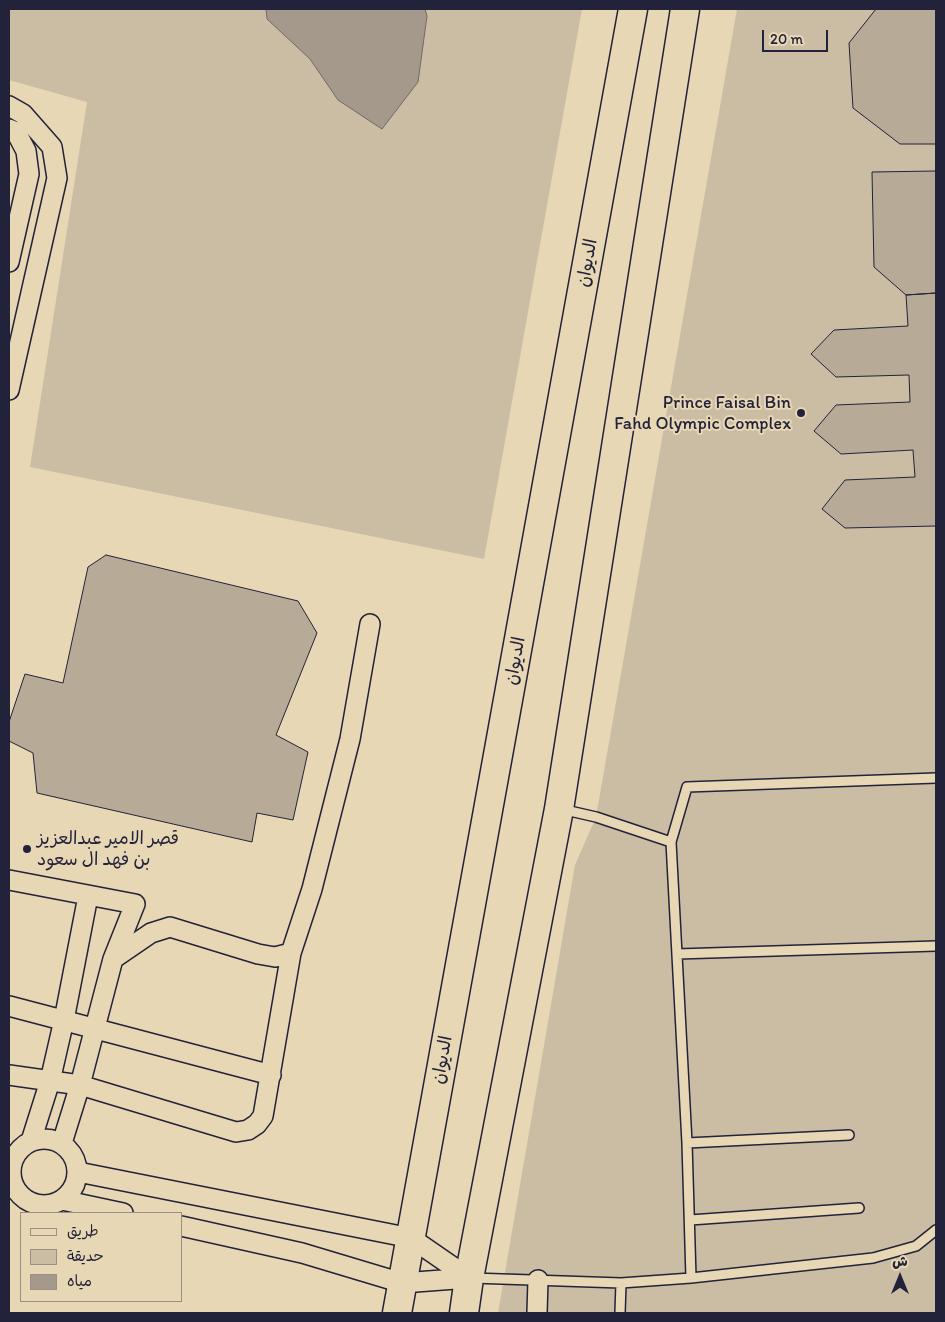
<!DOCTYPE html>
<html>
<head>
<meta charset="utf-8">
<style>
  body { margin:0 }
  #map { position:relative; width:945px; height:1322px; overflow:hidden; background:#e8d7b4; font-family:Itim,"Playpen Sans Arabic",sans-serif }
  canvas { display:block }
  .frame { position:absolute; inset:0; border:10px solid #22223b; pointer-events:none }
  .legend { position:absolute; left:20px; top:1212px; width:162px; height:90px; box-sizing:border-box; background:#e8d7b4; border:1px solid #998f84; margin:0; padding:6px 9px; list-style:none; font-size:15px; color:#22223b }
  .legend li { display:flex; align-items:center; gap:10px; height:25px }
  .legend b { width:25px; border:1px solid #998f84 }
  .north { position:absolute; left:875px; top:1252px; width:50px; height:50px; -webkit-text-stroke:4px #e8d7b4; paint-order:stroke; rotate:0deg; font-size:14px; font-weight:700; line-height:20px; text-align:center; color:#22223b }
  .north::after { content:''; display:block; margin:auto; width:18px; height:22px; background:#22223b; clip-path:polygon(50% 0,100% 100%,50% 72%,0 100%) }
  .scale { position:absolute; left:762px; top:30px; width:66px; height:22px; box-sizing:border-box; border:2px solid #22223b; border-top:0; padding-left:6px; font-size:15px; line-height:18px; white-space:nowrap; color:#22223b; -webkit-text-stroke:4px #e8d7b4; paint-order:stroke }
</style>
</head>
<body>
<div id="map">
<canvas width="945" height="1322"></canvas>
<div class="frame"></div>
<ul class="legend">
<li><b style="height:6px;background:#e8d7b4"></b>طريق</li>
<li><b style="height:14px;background:#cbbda3"></b>حديقة</li>
<li><b style="height:14px;background:#a5998b"></b>مياه</li>
</ul>
<div class="north">ش</div>
<div class="scale">20 m</div>
</div>
<script>
const ctx = document.querySelector('canvas').getContext('2d');
ctx.lineJoin = 'round';
function paint(path, color) { ctx.fillStyle = color; ctx.fill(path, 'evenodd'); }
const toPath = rows => new Path2D(rows.map(r => 'M' + r).join(''));
function trace(path, color, width, dash) { ctx.strokeStyle = color; ctx.lineWidth = width; ctx.lineCap = dash ? 'butt' : 'round'; ctx.setLineDash(dash || []); ctx.stroke(path); }
function write(font, color, halo, rows, align = 'center') {
  ctx.font = font + ' Itim,"Playpen Sans Arabic",sans-serif'; ctx.lineWidth = 4; ctx.setLineDash([]); ctx.textBaseline = 'middle'; ctx.strokeStyle = halo; ctx.fillStyle = color; for (const [text, x, y, turn = 0] of rows) {
    ctx.save(); ctx.translate(x, y); ctx.rotate((+turn || 0) * Math.PI / 180); ctx.textAlign = isNaN(turn) ? turn : align; if (halo) ctx.strokeText(text, 0, 0); ctx.fillText(text, 0, 0); ctx.restore();
  }
}
paint(toPath([
  [9,9,582,9,484,559,30,467,87,102,9,80],
  [737,9,936,9,936,1313,498,1313,575,865,596,817]
]), '#cbbda3');
const water = toPath([
  [266,9,425,9,427,16,418,82,382,129,338,100,310,59,267,19,266,9]
]);
paint(water, '#a5998b');
trace(water, '#71696b', 1);
const building = toPath([
  [876,9,936,9,936,144,900,144,853,108,849,43,876,9],
  [936,171,936,293,906,295,874,267,872,172,936,171],
  [936,293,936,526,845,528,822,509,845,480,915,477,913,450,841,454,814,431,836,405,910,402,909,375,836,377,811,354,834,330,908,326,906,295,936,293],
  [106,555,298,601,317,633,276,735,308,752,293,820,257,813,252,842,37,793,33,753,9,741,9,722,25,674,63,683,88,567,106,555]
]);
paint(building, '#b7aa96');
trace(building, '#22223b', 1);
const service = toPath([
  [561,809,596,817,671,842,687,1143,691,1278],
  [671,842,687,787,936,778],
  [677,954,936,946],
  [687,1143,849,1135],
  [690,1220,859,1208],
  [472,1278,621,1283,691,1278,873,1258,916,1246,936,1230],
  [620,1313,621,1283]
]);
const minor = toPath([
  [9,106,23,114,52,147,57,178,9,390],
  [9,129,16,132,26,151,29,174,9,262],
  [9,880,135,904,113,959,80,1085,62,1143],
  [113,959,151,933,170,927,258,954,275,957,291,953,312,889,350,739,370,624],
  [9,1006,271,1075],
  [9,1075,80,1085,236,1132,248,1130,257,1124,263,1116,291,953],
  '11 1172a33 33 0 1 1 66 0a33 33 0 1 1-66 0Z',
  [31,1141,50,1081,64,1020,88,896],
  [78,1172,411,1238,469,1278],
  [62,1200,123,1213],
  [181,1226,302,1253,402,1283,469,1278],
  [537,1313,538,1280]
]);
const primary = toPath([
  [397,1313,633,9],
  [464,1313,469,1278,559,809,685,9]
]);
trace(service, '#22223b', 12);
trace(minor, '#22223b', 22);
trace(primary, '#22223b', 31);
trace(service, '#e8d7b4', 9);
trace(minor, '#e8d7b4', 19);
trace(primary, '#e8d7b4', 28);
for (const [x, y, r, color] of [
  [801,413,5,"#22223b"],
  [27,849,5,"#22223b"]
]) { const dot = new Path2D(); dot.arc(x, y, r, 0, 2 * Math.PI); ctx.fillStyle = color; ctx.fill(dot); trace(dot, '#e8d7b4', 2); }
write('18px', '#22223b', '#e8d7b4', [
  ["الديوان",588,263,-80],
  ["الديوان",516,661,-80],
  ["الديوان",443,1060,-80]
]);
write('18px', '#22223b', '#e8d7b4', [
  ["Prince Faisal Bin",791,403],
  ["Fahd Olympic Complex",791,424],
  ["قصر الامير عبدالعزيز",37,839,"left"],
  ["بن فهد ال سعود",37,860,"left"]
], 'right');
</script>
</body>
</html>
